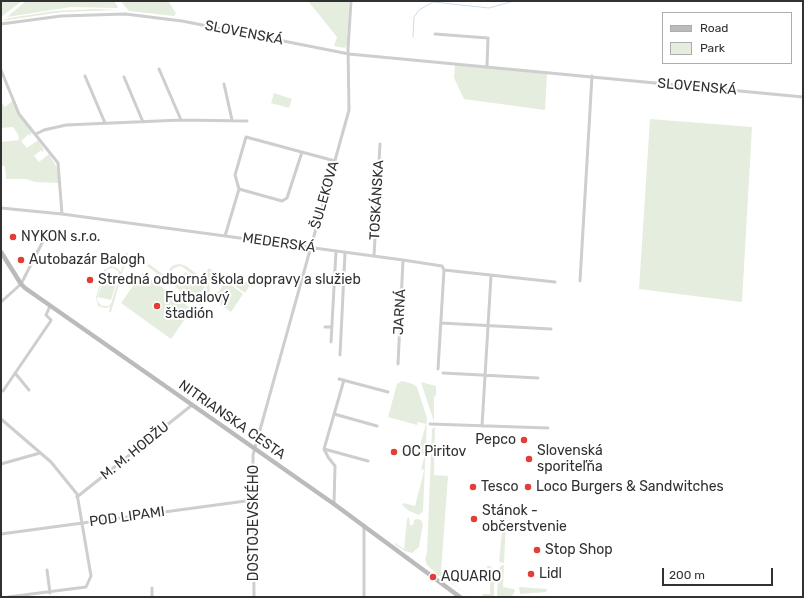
<!DOCTYPE html>
<html>
<head>
<meta charset="utf-8">
<style>
  body { margin:0 }
  #map { position:relative; width:804px; height:598px; overflow:hidden; background:#fff; font-family:Rubik,sans-serif }
  canvas { display:block }
  .frame { position:absolute; inset:0; border:2px solid #313131; pointer-events:none }
  .legend { position:absolute; left:662px; top:12px; width:130px; height:52px; box-sizing:border-box; background:#fff; border:1px solid #adadad; margin:0; padding:5px 7px; list-style:none; font-size:12px; color:#313131 }
  .legend li { display:flex; align-items:center; gap:8px; height:20px }
  .legend b { width:20px; border:1px solid #adadad }
  .scale { position:absolute; left:662px; top:568px; width:111px; height:18px; box-sizing:border-box; border:2px solid #313131; border-top:0; padding-left:5px; font-size:12px; line-height:14px; white-space:nowrap; color:#313131; -webkit-text-stroke:3px #fff; paint-order:stroke }
</style>
</head>
<body>
<div id="map">
<canvas width="804" height="598"></canvas>
<div class="frame"></div>
<ul class="legend">
<li><b style="height:5px;background:#bbb"></b>Road</li>
<li><b style="height:11px;background:#e5eddf"></b>Park</li>
</ul>
<div class="scale">200 m</div>
</div>
<script>
const ctx = document.querySelector('canvas').getContext('2d');
ctx.lineJoin = 'round';
function paint(path, color) { ctx.fillStyle = color; ctx.fill(path, 'evenodd'); }
const toPath = rows => new Path2D(rows.map(r => 'M' + r).join(''));
function trace(path, color, width, dash) { ctx.strokeStyle = color; ctx.lineWidth = width; ctx.lineCap = dash ? 'butt' : 'round'; ctx.setLineDash(dash || []); ctx.stroke(path); }
function write(font, color, halo, rows, align = 'center') {
  ctx.font = font + ' Rubik,sans-serif'; ctx.lineWidth = 4; ctx.setLineDash([]); ctx.textBaseline = 'middle'; ctx.strokeStyle = halo; ctx.fillStyle = color; for (const [text, x, y, turn = 0] of rows) {
    ctx.save(); ctx.translate(x, y); ctx.rotate((+turn || 0) * Math.PI / 180); ctx.textAlign = isNaN(turn) ? turn : align; if (halo) ctx.strokeText(text, 0, 0); ctx.fillText(text, 0, 0); ctx.restore();
  }
}
paint(toPath([
  [1,1,22,1,1,17],
  [26,1,114,1,118,7,117,8,71,7,7,17],
  [125,1,168,1,176,13,174,16,129,11,122,3],
  [308,1,349,1,347,44,345,48,334,46,337,37],
  [94,9,119,10,62,12,1,21,9,18,54,11],
  [455,65,547,74,545,110,464,99,454,78],
  [274,93,292,99,289,108,271,103],
  [12,101,32,132,30,136,29,134,21,141,27,148,38,140,44,150,42,152,41,150,34,156,39,162,49,154,57,168,59,183,35,182,26,179,6,179,5,166,1,166,1,142,19,140,18,134,13,127,1,128,1,102,5,107],
  [650,119,752,127,742,302,639,289],
  [126,253,128,253,111,312,109,312,110,307,104,308,98,306,96,297,104,270,111,266,117,268,121,272],
  [113,268,118,271,119,277,111,304,108,306,102,306,98,302,97,299,104,273,108,269],
  [149,264,168,278,170,268,174,265,180,264,186,266,209,283,210,289,209,295,200,301,202,303,200,305,147,266],
  [181,266,206,284,207,291,203,296,197,297,205,287,185,272,177,283,195,297,172,280,172,270,176,267],
  [209,268,222,278,217,286,203,276],
  [233,272,250,285,245,293,227,280],
  [105,273,118,277,111,300,98,297],
  [142,273,192,309,171,339,121,303],
  [226,281,243,294,231,312,213,299],
  [402,381,413,384,417,387,427,418,423,511,419,515,409,511,402,505,404,503,415,506,422,479,424,470,421,469,425,455,416,451,419,449,426,424,418,422,417,425,388,417,397,384],
  [421,382,436,386,436,395,434,397,434,422],
  [435,427,434,475,448,476,441,572,443,572,445,579,471,597,438,575,427,565,425,559,427,553,432,429],
  [409,517,410,525,413,525,414,520,417,519,421,520,423,524,419,547,412,553,405,551,394,544,395,543,404,549,407,519],
  [503,522,506,522,504,563,499,562],
  [502,565,504,565,503,587,514,589,515,591,512,596,498,597,497,595,499,568],
  [486,566,490,566,494,570,494,597,482,597,483,594,490,594,490,577,493,578,493,573],
  [519,587,547,589,546,592,520,594]
]), '#e5eddf');
trace(toPath([
  [413,37,414,17,419,10,433,2,489,8,514,1]
]), '#ccdced', 1);
trace(toPath([
  [1,24,61,16,125,14,182,21,349,54,803,97],
  [435,34,488,38,487,66],
  [159,69,181,120],
  [1,70,19,114,58,163,62,214],
  [85,76,105,123],
  [124,77,143,122],
  [224,84,232,120],
  [36,134,44,130,66,125,181,120,247,121],
  [239,189,282,201,287,198,302,152],
  [1,208,62,214,403,260,442,266,444,270,555,282],
  [225,236,239,189,235,175,246,137,335,161],
  [374,256,380,144],
  [580,281,592,76],
  [1,302,21,284,43,241],
  [441,323,551,329],
  [325,327,332,327],
  [331,342,336,251],
  [340,355,345,253],
  [398,364,403,260],
  [438,369,444,270],
  [15,373,29,390],
  [443,373,538,378],
  [339,379,388,392],
  [3,391,50,322,51,320,46,315,50,306],
  [334,414,377,426],
  [1,419,51,462,77,494,91,576,86,587,8,597],
  [430,424,548,428],
  [482,426,491,276],
  [324,449,368,461],
  [1,464,40,453],
  [77,497,192,405],
  [334,504,335,466,328,457,324,449,344,380],
  [364,527,364,597],
  [1,534,253,500],
  [47,570,50,593],
  [152,588,152,597],
  [254,597,253,455,349,110,348,48,351,1]
]), '#cecece', 3);
trace(toPath([
  [1,252,21,284,25,288,334,504,460,597]
]), '#bbb', 4.5);
for (const [x, y, r, color] of [
  [13,237,4,"#e43c36"],
  [21,260,4,"#e43c36"],
  [90,280,4,"#e43c36"],
  [157,306,4,"#e43c36"],
  [524,440,4,"#e43c36"],
  [394,452,4,"#e43c36"],
  [529,459,4,"#e43c36"],
  [473,487,4,"#e43c36"],
  [528,487,4,"#e43c36"],
  [474,519,4,"#e43c36"],
  [537,550,4,"#e43c36"],
  [531,574,4,"#e43c36"],
  [433,577,4,"#e43c36"]
]) { const dot = new Path2D(); dot.arc(x, y, r, 0, 2 * Math.PI); ctx.fillStyle = color; ctx.fill(dot); trace(dot, '#fff', 1.5); }
write('14px', '#313131', '#fff', [
  ["SLOVENSKÁ",244,33,11],
  ["SLOVENSKÁ",697,87,5],
  ["ŠULEKOVA",325,195,-74],
  ["TOSKÁNSKA",377,200,-87],
  ["MEDERSKÁ",279,243,8],
  ["JARNÁ",400,312,-87],
  ["NITRIANSKA CESTA",232,420,35],
  ["M. M. HODŽU",135,451,-39],
  ["POD LIPAMI",127,517,-8],
  ["DOSTOJEVSKÉHO",254,523,-90]
]);
write('14px', '#313131', '#fff', [
  ["NYKON s.r.o.",21,237],
  ["Autobazár Balogh",29,260],
  ["Stredná odborná škola dopravy a služieb",98,280],
  ["Futbalový",165,298],
  ["štadión",165,314],
  ["Pepco",516,440,"right"],
  ["Slovenská",537,451],
  ["sporiteľňa",537,467],
  ["OC Piritov",402,452],
  ["Tesco",481,487],
  ["Loco Burgers & Sandwitches",536,487],
  ["Stánok -",482,511],
  ["občerstvenie",482,527],
  ["Stop Shop",545,550],
  ["Lidl",539,574],
  ["AQUARIO",441,577]
], 'left');
</script>
</body>
</html>
